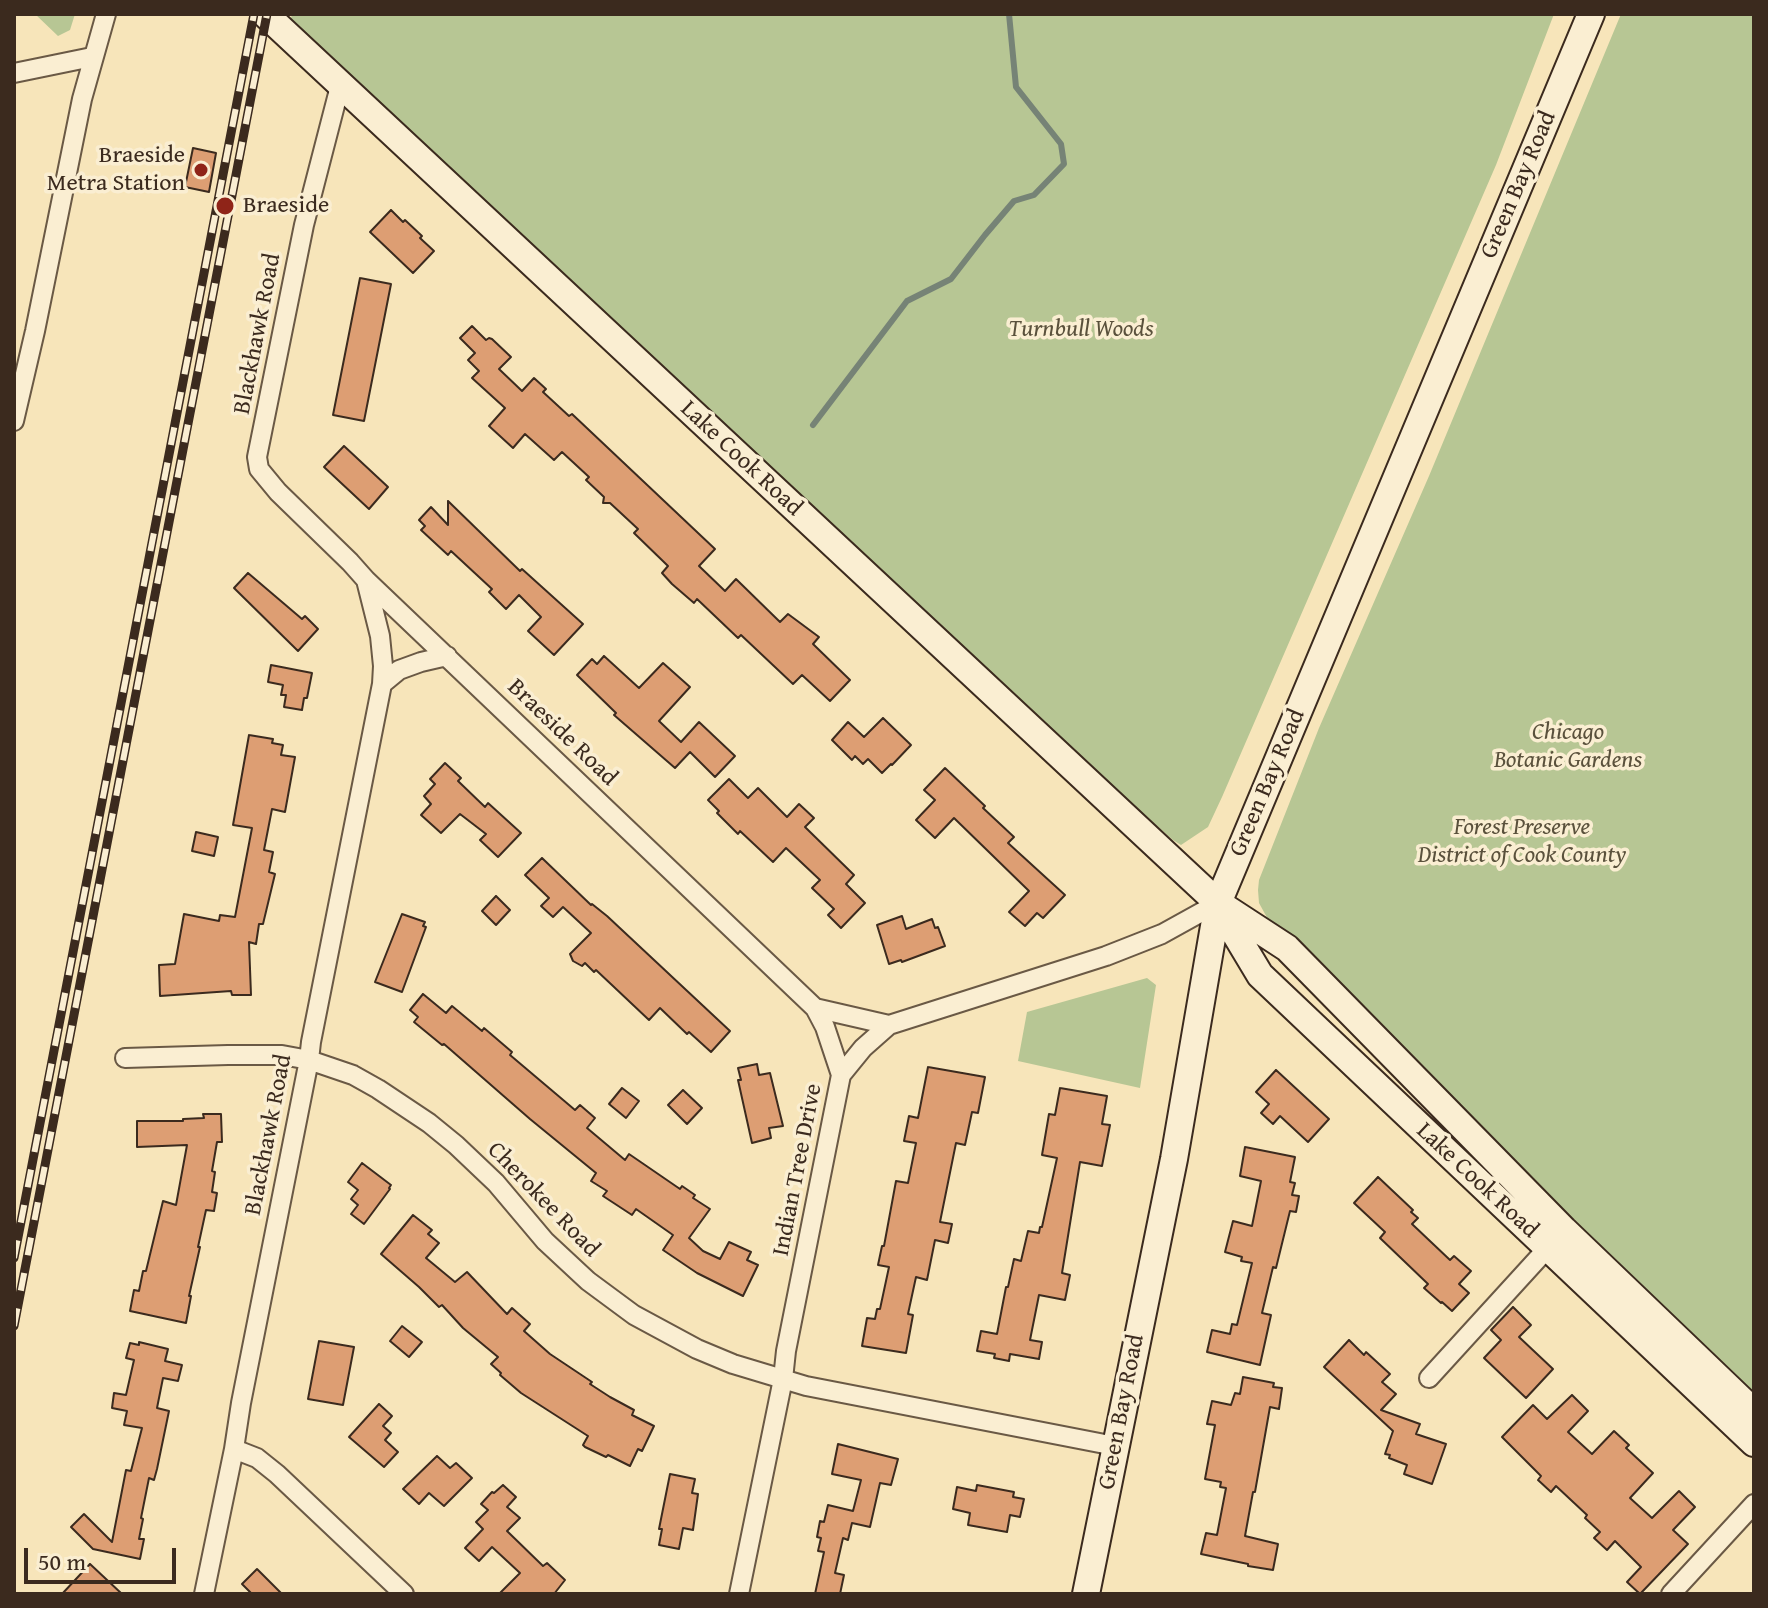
<!DOCTYPE html>
<html>
<head>
<meta charset="utf-8">
<style>
  body { margin:0 }
  #map { position:relative; width:1768px; height:1608px; overflow:hidden; background:#f7e5ba; font-family:"Gentium Book Plus",serif }
  canvas { display:block }
  .frame { position:absolute; inset:0; border:16px solid #3b2a1e; pointer-events:none }
  .scale { position:absolute; left:24px; top:1548px; width:152px; height:36px; box-sizing:border-box; border:4px solid #3b2a1e; border-top:0; padding-left:10px; font-size:24px; line-height:28px; white-space:nowrap; color:#3b2a1e; -webkit-text-stroke:6px #faeed2; paint-order:stroke }
</style>
</head>
<body>
<div id="map">
<canvas width="1768" height="1608"></canvas>
<div class="frame"></div>
<div class="scale">50 m</div>
</div>
<script>
const ctx = document.querySelector('canvas').getContext('2d');
ctx.lineJoin = 'round';
function paint(path, color) { ctx.fillStyle = color; ctx.fill(path, 'evenodd'); }
const toPath = rows => new Path2D(rows.map(r => 'M' + r).join(''));
function trace(path, color, width, dash) { ctx.strokeStyle = color; ctx.lineWidth = width; ctx.lineCap = dash ? 'butt' : 'round'; ctx.setLineDash(dash || []); ctx.stroke(path); }
function write(font, color, halo, rows, align = 'center') {
  ctx.font = font + ' "Gentium Book Plus",serif'; ctx.lineWidth = 7; ctx.setLineDash([]); ctx.textBaseline = 'middle'; ctx.strokeStyle = halo; ctx.fillStyle = color; for (const [text, x, y, turn = 0] of rows) {
    ctx.save(); ctx.translate(x, y); ctx.rotate((+turn || 0) * Math.PI / 180); ctx.textAlign = isNaN(turn) ? turn : align; if (halo) ctx.strokeText(text, 0, 0); ctx.fillText(text, 0, 0); ctx.restore();
  }
}
paint(toPath([
  [35,14,75,14,70,30,58,36],
  [292,14,1554,14,1496,165,1222,797,1208,827,1181,845,1173,840,1118,792,289,27],
  [1621,14,1754,14,1754,1399,1270,923,1259,903,1258,890,1259,880,1319,728,1429,476],
  [1147,978,1156,985,1140,1088,1018,1061,1027,1012]
]), '#b7c694');
trace(toPath([
  [813,425,907,301,951,279,985,235,1014,201,1034,195,1064,164,1061,144,1016,87,1009,14]
]), '#768376', 6);
const building = toPath([
  [193,148,216,153,209,192,185,187,193,148],
  [391,210,403,222,405,220,422,236,420,238,434,251,413,273,370,232,391,210],
  [360,278,391,284,364,421,333,415,360,278],
  [472,326,486,340,489,338,492,339,511,357,499,369,522,391,534,378,546,389,543,392,569,416,572,414,715,549,699,566,725,591,736,579,780,622,788,614,819,637,813,644,850,680,830,701,802,675,793,684,741,635,738,638,697,599,694,603,672,584,662,573,668,566,634,533,638,529,610,503,603,503,604,497,586,480,589,477,562,452,554,460,525,434,513,448,489,426,505,408,472,378,479,371,468,360,475,353,460,338,472,326],
  [344,446,388,487,369,509,324,467,344,446],
  [448,501,520,571,522,569,583,624,554,655,528,631,541,617,519,595,506,609,489,592,492,589,451,551,448,555,421,530,425,526,419,520,431,507,448,525,448,501],
  [248,573,302,619,305,616,318,629,298,651,234,588,248,573],
  [604,656,639,688,663,663,690,687,659,721,681,742,699,722,735,756,715,777,690,752,675,768,614,715,616,713,577,675,592,659,597,664,604,656],
  [271,665,312,673,307,698,304,698,302,710,284,707,286,695,281,695,283,685,268,682,271,665],
  [883,718,911,745,892,765,891,764,882,773,868,759,863,764,855,756,852,760,832,740,848,722,864,737,883,718],
  [249,735,273,739,272,743,283,745,281,755,295,757,285,812,272,809,264,850,273,852,269,872,275,874,263,924,259,924,256,944,249,942,251,995,232,995,231,991,160,996,159,965,175,964,184,914,219,921,220,915,235,917,252,828,233,825,249,735],
  [445,763,461,778,458,781,485,807,488,803,521,833,498,857,480,840,486,834,460,814,441,833,421,815,431,804,424,796,435,784,430,779,445,763],
  [945,768,985,806,983,808,1014,837,1008,843,1065,895,1043,918,1037,913,1025,926,1009,912,1029,891,954,818,935,838,916,820,935,800,924,790,945,768],
  [729,779,748,798,758,788,787,817,799,804,814,818,805,827,854,875,846,884,865,903,841,928,828,915,834,909,812,888,820,880,786,848,773,862,740,831,738,834,717,813,719,811,708,800,729,779],
  [196,832,218,837,214,856,192,851,196,832],
  [542,858,591,905,592,904,607,916,730,1031,711,1052,689,1032,687,1034,660,1008,649,1020,596,970,594,972,585,963,582,966,573,961,570,954,591,933,563,907,553,917,541,906,549,898,525,875,542,858],
  [496,896,510,910,496,925,482,911,496,896],
  [402,914,425,922,423,926,426,927,402,992,375,982,402,914],
  [902,916,906,929,932,919,935,928,938,927,945,946,902,962,901,960,889,964,877,925,902,916],
  [423,994,446,1013,452,1006,482,1031,484,1028,512,1052,510,1055,575,1110,580,1105,595,1118,587,1128,625,1160,629,1154,680,1189,682,1186,695,1195,693,1198,710,1209,689,1238,703,1251,720,1259,729,1242,751,1252,747,1260,758,1265,743,1296,697,1273,663,1250,673,1235,636,1209,632,1215,603,1196,607,1191,591,1181,596,1173,530,1119,444,1044,442,1045,414,1022,418,1017,410,1010,423,994],
  [757,1064,759,1075,770,1073,783,1126,769,1128,771,1138,752,1143,738,1080,741,1080,738,1068,757,1064],
  [928,1067,985,1077,978,1113,972,1112,965,1145,956,1143,940,1222,952,1224,948,1243,935,1240,927,1280,916,1277,908,1314,913,1315,906,1353,862,1346,867,1318,875,1319,877,1309,880,1309,889,1267,878,1265,882,1246,884,1246,896,1181,908,1183,916,1143,904,1141,909,1116,918,1118,928,1067],
  [1276,1070,1329,1119,1308,1142,1280,1116,1273,1124,1261,1113,1269,1104,1256,1092,1276,1070],
  [622,1088,639,1101,626,1118,609,1104,622,1088],
  [1060,1088,1107,1096,1102,1124,1110,1125,1102,1166,1080,1162,1062,1273,1070,1275,1065,1300,1039,1295,1030,1340,1042,1342,1039,1359,1010,1354,1009,1361,994,1358,995,1354,977,1351,981,1331,997,1334,1006,1287,1008,1287,1014,1259,1021,1261,1028,1231,1039,1233,1040,1227,1042,1227,1057,1158,1042,1155,1049,1114,1055,1115,1060,1088],
  [683,1090,702,1108,687,1124,668,1105,683,1090],
  [203,1114,221,1114,222,1142,217,1142,212,1171,215,1172,212,1192,217,1193,214,1211,206,1210,198,1247,200,1247,189,1296,191,1296,186,1323,130,1311,134,1290,139,1291,143,1271,146,1271,163,1201,176,1205,187,1145,137,1147,137,1121,183,1121,183,1119,204,1118,203,1114],
  [1245,1147,1295,1157,1290,1182,1295,1183,1292,1195,1299,1196,1296,1212,1290,1211,1276,1268,1273,1267,1262,1313,1271,1315,1260,1365,1207,1352,1212,1330,1230,1334,1232,1324,1237,1325,1252,1263,1241,1261,1242,1257,1225,1252,1233,1221,1252,1226,1261,1181,1240,1176,1245,1147],
  [362,1163,391,1185,389,1188,390,1189,364,1224,351,1214,358,1205,351,1199,358,1190,348,1182,362,1163],
  [1378,1177,1413,1210,1411,1212,1418,1218,1412,1224,1450,1260,1454,1256,1471,1271,1459,1284,1469,1293,1452,1311,1442,1302,1441,1303,1424,1288,1428,1284,1380,1238,1385,1232,1354,1203,1378,1177],
  [413,1215,432,1230,428,1234,439,1243,426,1258,455,1282,467,1272,507,1314,512,1308,530,1324,524,1331,550,1354,592,1382,590,1384,610,1397,634,1410,632,1415,654,1426,642,1451,638,1449,630,1466,608,1455,606,1457,585,1447,583,1445,588,1436,521,1393,500,1375,501,1373,491,1364,498,1357,463,1328,442,1305,439,1307,419,1287,381,1254,413,1215],
  [1513,1307,1531,1325,1519,1337,1553,1369,1526,1398,1484,1358,1501,1340,1491,1330,1513,1307],
  [402,1326,422,1342,409,1357,390,1341,402,1326],
  [1349,1340,1364,1355,1366,1352,1390,1374,1382,1382,1396,1394,1381,1410,1420,1424,1416,1434,1446,1444,1432,1484,1404,1474,1407,1465,1389,1458,1390,1455,1385,1454,1393,1431,1324,1367,1349,1340],
  [319,1341,354,1347,343,1405,308,1399,319,1341],
  [139,1342,168,1349,165,1361,182,1365,178,1381,163,1378,157,1408,169,1411,157,1469,154,1480,149,1478,141,1518,143,1519,139,1539,144,1539,140,1559,93,1549,71,1527,84,1514,112,1542,126,1470,131,1471,142,1428,124,1425,127,1411,112,1408,114,1393,126,1395,134,1360,126,1358,130,1343,139,1345,139,1342],
  [1243,1377,1274,1383,1273,1387,1282,1388,1279,1409,1270,1407,1255,1492,1253,1492,1245,1536,1278,1544,1273,1570,1248,1566,1248,1564,1201,1554,1206,1533,1217,1535,1226,1488,1220,1487,1221,1482,1205,1479,1215,1425,1207,1424,1212,1401,1231,1405,1235,1393,1240,1394,1243,1377],
  [1572,1395,1588,1411,1568,1432,1592,1454,1614,1431,1629,1445,1626,1448,1653,1473,1630,1498,1652,1518,1679,1491,1695,1507,1673,1530,1688,1544,1640,1594,1627,1582,1641,1567,1615,1541,1607,1550,1594,1538,1600,1532,1585,1518,1587,1515,1556,1486,1551,1492,1538,1480,1541,1476,1502,1437,1533,1405,1547,1419,1572,1395],
  [379,1404,392,1416,383,1426,391,1433,385,1440,398,1452,384,1467,349,1437,379,1404],
  [838,1444,898,1459,891,1485,880,1483,870,1527,852,1523,848,1540,843,1538,835,1573,844,1575,840,1594,815,1594,824,1552,818,1551,821,1538,817,1537,820,1521,824,1522,828,1505,853,1511,861,1480,832,1474,838,1444],
  [437,1456,450,1468,456,1463,472,1478,444,1506,429,1493,419,1504,403,1489,437,1456],
  [670,1474,695,1479,692,1493,698,1494,693,1530,683,1528,679,1549,659,1545,662,1529,659,1529,670,1474],
  [503,1485,516,1497,507,1507,520,1518,507,1531,543,1566,547,1563,565,1580,554,1594,499,1594,520,1573,492,1547,479,1561,465,1548,483,1529,476,1522,488,1510,481,1504,492,1492,494,1493,503,1485],
  [977,1485,1014,1492,1013,1497,1024,1499,1020,1517,1010,1515,1007,1532,968,1525,970,1513,953,1509,957,1487,976,1491,977,1485],
  [90,1564,122,1594,62,1594,90,1564],
  [257,1569,282,1594,252,1594,242,1584,257,1569]
]);
paint(building, '#dd9e73');
trace(building, '#3b2a1e', 2);
const street = toPath([
  [14,73,92,57],
  [340,86,304,225,257,457,259,469,278,492,350,562,366,580,815,1008,825,1027,841,1075],
  [14,421,35,331,82,99,106,14],
  [366,580,380,636,383,666,382,684],
  [815,1008,889,1025],
  [125,1058,228,1055,282,1055,309,1060,353,1075,378,1089,429,1123,456,1145,496,1183,545,1241,588,1281,634,1315,697,1349,733,1364,806,1386,1115,1446],
  [1429,1378,1554,1241],
  [234,1449,257,1458,277,1474,404,1594],
  [204,1594,234,1449,241,1403,309,1060,311,1042,382,684,399,670,421,662,447,656],
  [739,1594,783,1379,786,1351,841,1075,863,1048,889,1025,1106,956,1162,934,1218,903],
  [1671,1594,1754,1504]
]);
const secondary = toPath([
  [265,14,1218,903,1287,948,1564,1230,1754,1412],
  [1221,910,1260,975,1754,1443],
  [1086,1594,1174,1159,1218,903,1591,14]
]);
trace(street, '#6a5945', 22);
trace(secondary, '#3b2a1e', 30);
trace(street, '#faeed2', 18);
trace(secondary, '#faeed2', 26);
const rail = toPath([
  [14,1258,254,14],
  [14,1326,267,14]
]);
trace(rail, '#3b2a1e', 9);
trace(rail, '#faeed2', 6, [18]);
for (const [x, y, r, color] of [
  [201,170,8,"#8f2418"],
  [225,206,10,"#8f2418"]
]) { const dot = new Path2D(); dot.arc(x, y, r, 0, 2 * Math.PI); ctx.fillStyle = color; ctx.fill(dot); trace(dot, '#faeed2', 3); }
write('24px', '#3b2a1e', '#faeed2', [
  ["Braeside",185,156],
  ["Metra Station",185,184],
  ["Braeside",243,206,"left"]
], 'right');
write('24px', '#3b2a1e', '#faeed2', [
  ["Green Bay Road",1519,185,-67],
  ["Blackhawk Road",258,334,-79],
  ["Lake Cook Road",741,459,43],
  ["Braeside Road",562,733,44],
  ["Green Bay Road",1268,783,-67],
  ["Blackhawk Road",269,1135,-79],
  ["Indian Tree Drive",798,1170,-79],
  ["Lake Cook Road",1477,1181,43],
  ["Cherokee Road",543,1200,46],
  ["Green Bay Road",1122,1412,-79]
]);
write('italic 24px', '#5a513c', '#faeed2', [
  ["Turnbull Woods",1081,330],
  ["Chicago",1568,733],
  ["Botanic Gardens",1568,761],
  ["Forest Preserve",1522,828],
  ["District of Cook County",1522,856]
]);
</script>
</body>
</html>
